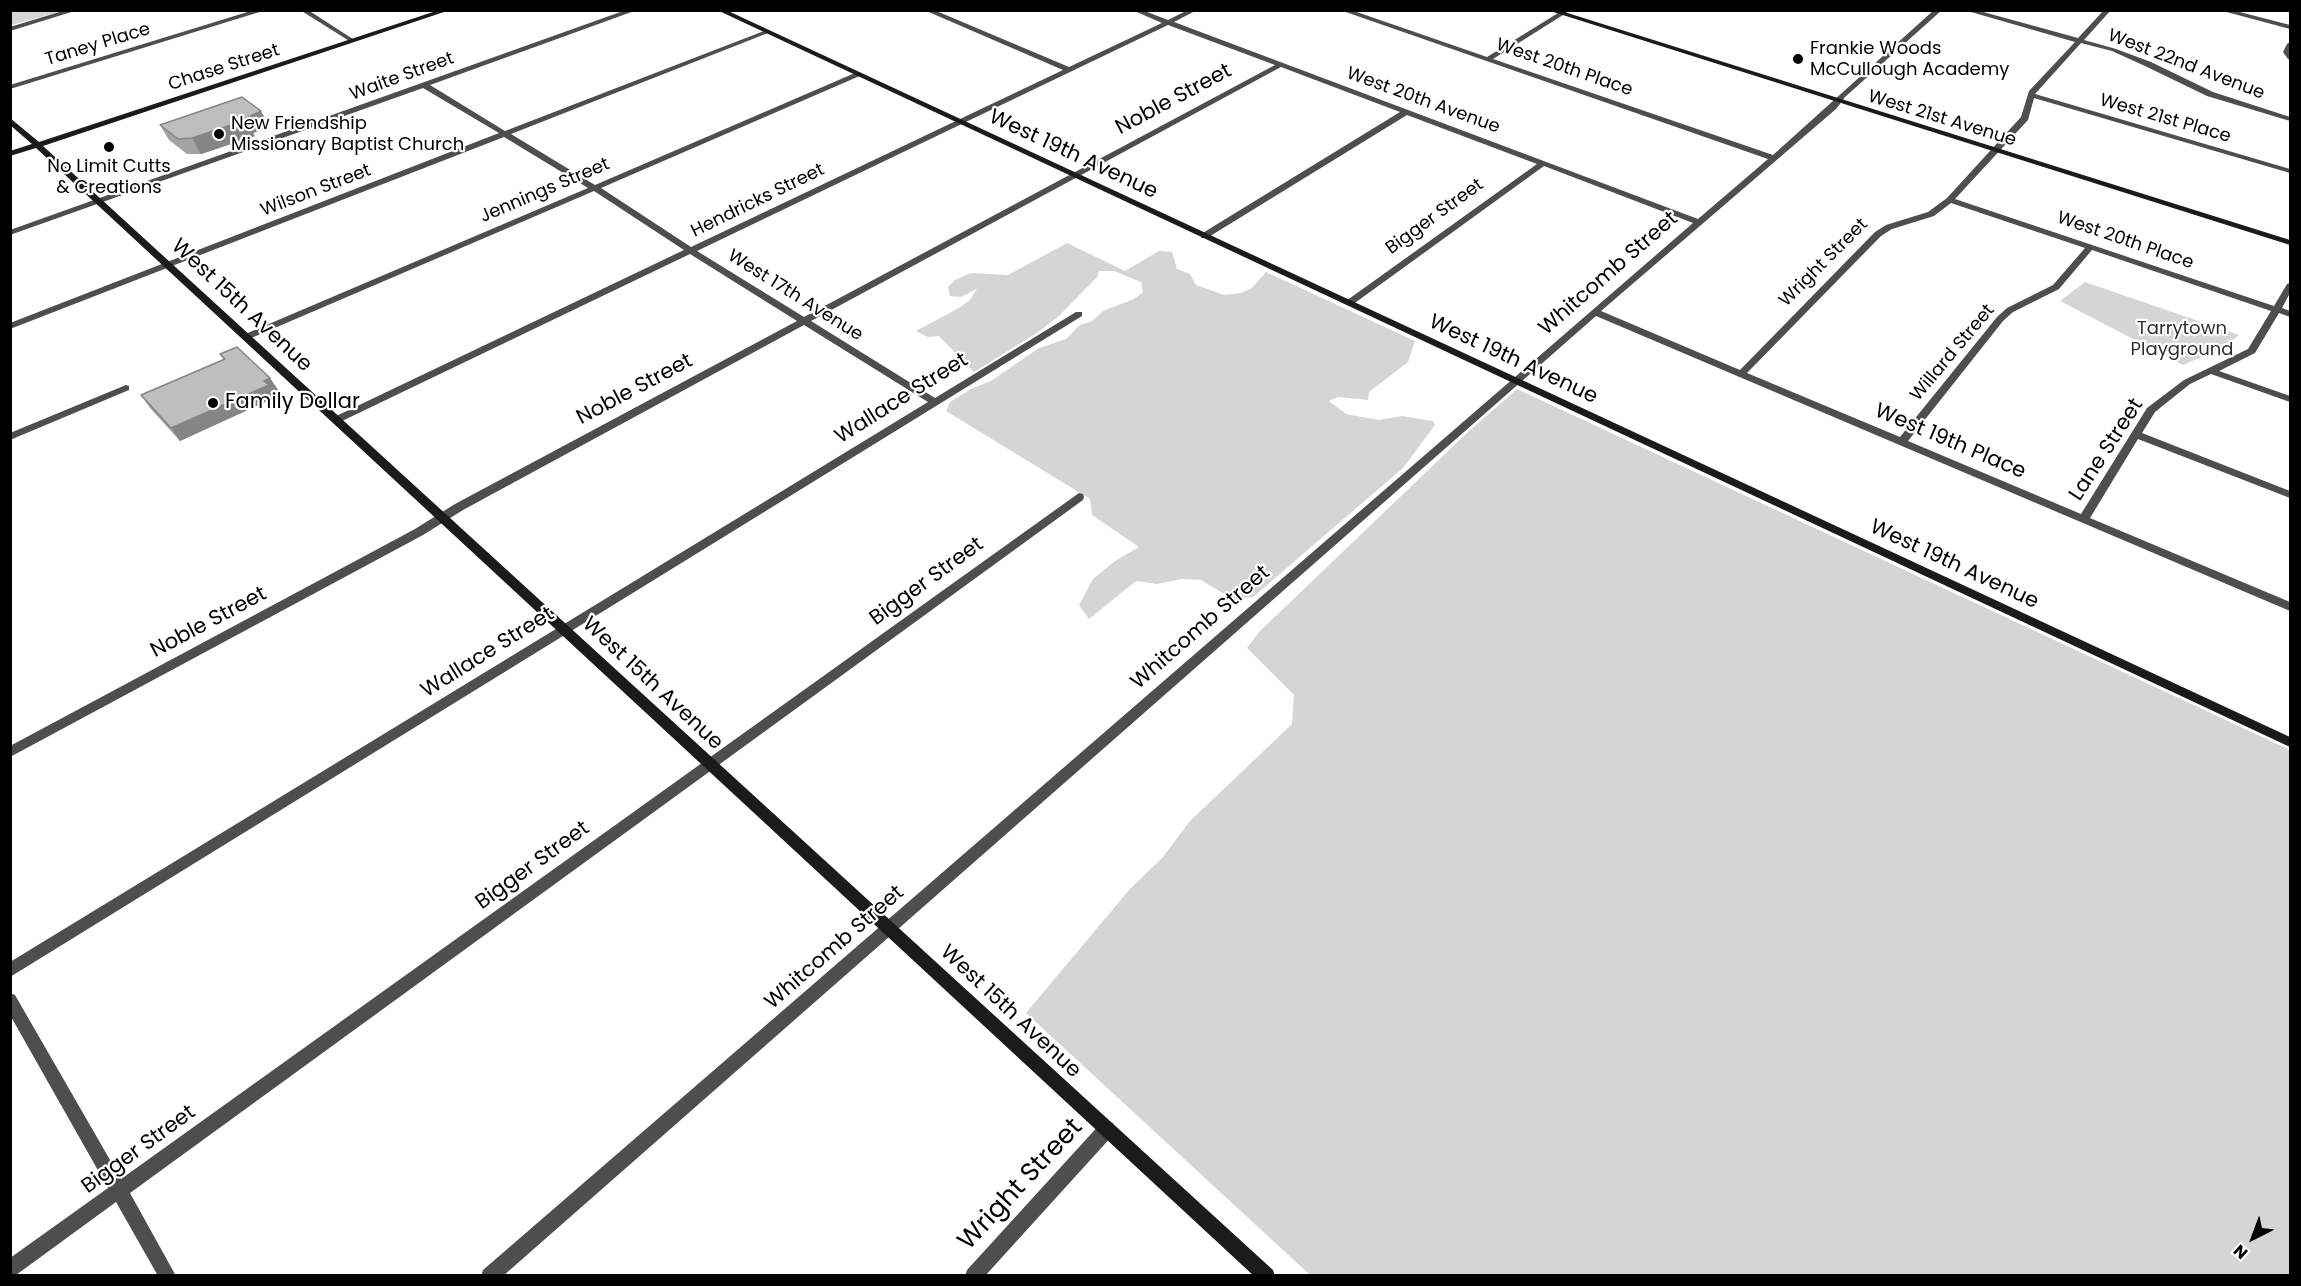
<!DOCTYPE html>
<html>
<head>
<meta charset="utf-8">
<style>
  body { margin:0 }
  #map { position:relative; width:2301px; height:1286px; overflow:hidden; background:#fff; font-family:Poppins,sans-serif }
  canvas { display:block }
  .frame { position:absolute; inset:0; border:12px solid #000; pointer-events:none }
  .north { position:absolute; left:2223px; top:1208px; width:60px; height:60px; -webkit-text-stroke:4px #fff; paint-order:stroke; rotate:222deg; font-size:16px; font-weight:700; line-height:24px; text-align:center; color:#000 }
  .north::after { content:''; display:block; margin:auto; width:21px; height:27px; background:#000; clip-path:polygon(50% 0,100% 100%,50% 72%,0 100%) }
</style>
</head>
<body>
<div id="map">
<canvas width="2301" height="1286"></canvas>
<div class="frame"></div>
<div class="north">N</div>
</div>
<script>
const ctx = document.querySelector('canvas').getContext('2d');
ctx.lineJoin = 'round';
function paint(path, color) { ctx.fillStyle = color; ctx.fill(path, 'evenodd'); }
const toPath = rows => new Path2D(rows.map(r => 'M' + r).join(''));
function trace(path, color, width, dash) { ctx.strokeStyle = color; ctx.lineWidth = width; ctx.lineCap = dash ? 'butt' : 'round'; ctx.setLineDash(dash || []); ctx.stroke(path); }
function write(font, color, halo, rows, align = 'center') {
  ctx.font = font + ' Poppins,sans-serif'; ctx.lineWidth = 4.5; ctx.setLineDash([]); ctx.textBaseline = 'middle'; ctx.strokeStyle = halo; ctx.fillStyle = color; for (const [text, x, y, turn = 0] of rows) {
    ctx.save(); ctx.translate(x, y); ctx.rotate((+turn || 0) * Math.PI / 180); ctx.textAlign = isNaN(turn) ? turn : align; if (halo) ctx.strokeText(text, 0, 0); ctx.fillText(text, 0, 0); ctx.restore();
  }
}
paint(toPath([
  [11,10,63,10,63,11,11,25],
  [1067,243,1125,271,1159,251,1172,252,1177,269,1190,274,1196,285,1224,295,1241,293,1252,288,1266,272,1415,341,1408,362,1369,392,1368,400,1338,397,1329,401,1346,414,1379,420,1402,416,1433,421,1435,425,1403,468,1253,597,1233,599,1201,580,1182,579,1157,584,1136,581,1089,619,1079,605,1093,579,1115,561,1139,547,1092,515,1090,499,946,411,950,402,971,389,991,381,1039,348,1066,339,1080,325,1092,321,1103,311,1134,299,1143,292,1141,282,1114,271,1099,271,1097,277,1060,315,1040,331,974,372,939,336,928,337,916,331,957,309,969,301,977,289,961,297,950,296,948,287,955,280,971,273,1008,275],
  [2085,282,2239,335,2222,348,2183,365,2060,301],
  [1517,389,2290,750,2290,1275,1310,1275,1026,1013,1129,890,1163,857,1190,821,1292,724,1294,695,1247,648,1260,631,1469,431]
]), '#d5d5d5');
paint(toPath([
  [66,10,78,10,10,31,10,27,66,10],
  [254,10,266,10,10,89,10,85,254,10],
  [300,10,308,10,356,41,351,42,300,10],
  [626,10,637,10,430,85,505,131,764,31,768,31,768,33,511,134,595,185,855,73,862,75,601,188,691,247,1063,70,924,10,934,10,1069,67,1162,23,1132,10,1142,10,1168,20,1188,10,1197,10,1174,22,1698,219,1768,159,1340,10,1351,10,1487,57,1563,10,1571,10,1493,59,1773,155,1934,10,1942,10,1845,97,1836,109,1601,311,1740,370,1875,232,1886,225,1928,212,1947,198,2021,117,2029,91,2075,42,1964,10,1976,10,2078,38,2104,10,2111,10,2084,40,2116,49,2151,62,2213,92,2290,117,2290,121,2207,96,2145,66,2112,51,2081,43,2035,94,2290,169,2290,173,2034,98,2028,120,1955,199,2274,306,2287,284,2290,283,2290,293,2282,308,2290,311,2290,317,2279,313,2255,353,2219,371,2290,396,2290,402,2211,374,2190,384,2155,412,2142,433,2290,491,2290,498,2138,439,2090,518,2290,602,2290,611,1596,316,503,1276,481,1276,483,1270,1693,223,1544,166,1352,305,1346,305,1346,301,1537,164,1407,115,1207,238,1201,238,1201,234,1400,112,1281,67,811,321,935,398,1076,312,1082,312,1082,316,10,977,10,962,928,402,804,325,463,510,423,535,10,757,10,746,415,529,455,504,797,321,690,254,340,422,332,422,332,418,684,250,594,191,249,339,243,339,243,335,588,188,504,137,10,329,10,323,499,133,423,88,10,235,10,230,626,10],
  [1168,25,1275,65,804,317,697,251,1168,25],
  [1951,203,2085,248,2053,285,2007,308,1997,317,1900,437,1747,373,1881,236,1892,229,1934,216,1951,203],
  [2092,250,2271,311,2248,349,2184,380,2147,408,2081,514,1908,441,2003,321,2013,312,2059,289,2092,250],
  [2219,10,2232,10,2290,25,2290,29,2219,10],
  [2290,42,2290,60,2288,59,2283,52,2287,44,2290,42],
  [126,385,129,386,129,390,10,440,10,433,126,385],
  [1079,493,1083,494,1084,497,1083,500,130,1193,176,1276,158,1276,116,1202,16,1275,10,1276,10,1258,108,1188,10,1015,10,993,15,995,121,1179,1079,493],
  [1107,1121,1113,1123,1115,1129,1113,1135,985,1276,965,1276,967,1270,1101,1123,1107,1121]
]), '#4e4e4e');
paint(toPath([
  [439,10,450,10,43,146,1273,1270,1275,1276,1254,1276,36,148,10,156,10,151,32,144,10,125,10,118,39,142,439,10],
  [717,10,726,10,2290,737,2290,747,717,10],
  [1547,10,1558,10,2290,240,2290,245,1547,10]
]), '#1b1b1b');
paint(toPath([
  [261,111,269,127,253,133,255,136,201,154,187,154,169,140,160,125],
  [220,354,270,378,278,390,273,392,276,397,180,441,150,408,141,395,224,360]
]), '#a3a3a3');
paint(toPath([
  [261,111,269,127,253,133,255,136,201,154,192,138],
  [270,378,278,390,273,392,276,397,180,441,171,428]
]), '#858585');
const building = toPath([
  [242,97,261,111,244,119,246,120,192,138,178,139,160,125,242,97],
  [237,347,270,378,264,381,269,385,171,428,141,395,225,359,220,354,237,347]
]);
paint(building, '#bebebe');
trace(building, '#858585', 1.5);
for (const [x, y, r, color] of [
  [1798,59,6,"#000"],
  [219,134,6,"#000"],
  [109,147,6,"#000"],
  [213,403,6,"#000"]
]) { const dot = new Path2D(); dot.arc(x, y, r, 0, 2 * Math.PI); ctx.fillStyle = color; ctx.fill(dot); trace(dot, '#fff', 2); }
write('18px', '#000', '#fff', [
  ["Taney Place",98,45,-17],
  ["West 22nd Avenue",2186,65,21],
  ["Chase Street",224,68,-18],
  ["West 20th Place",1564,68,19],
  ["Waite Street",402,77,-20],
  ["West 20th Avenue",1423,101,20],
  ["West 21st Avenue",1942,119,17],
  ["West 21st Place",2165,119,16],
  ["Wilson Street",316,191,-21],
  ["Jennings Street",545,191,-23],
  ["Hendricks Street",758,201,-26],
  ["Bigger Street",1435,217,-36],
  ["West 20th Place",2125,241,19],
  ["Wright Street",1824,263,-45],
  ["West 17th Avenue",795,296,32],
  ["Willard Street",1953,353,-50]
]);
write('18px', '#000', '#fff', [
  ["Frankie Woods",1810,49],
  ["McCullough Academy",1810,70],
  ["New Friendship",231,124],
  ["Missionary Baptist Church",231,145],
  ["No Limit Cutts",109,167,"center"],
  ["& Creations",109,188,"center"]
], 'left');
write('18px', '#2c2c2c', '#fff', [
  ["Tarrytown",2182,329],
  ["Playground",2182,350]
]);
write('21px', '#000', '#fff', [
  ["Noble Street",1174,100,-28],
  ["West 19th Avenue",1073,155,25],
  ["Whitcomb Street",1609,274,-41],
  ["West 15th Avenue",241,306,43],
  ["West 19th Avenue",1513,360,25],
  ["Noble Street",635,390,-28],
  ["Wallace Street",902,399,-32],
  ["West 19th Place",1950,442,23],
  ["Lane Street",2107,450,-57],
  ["West 19th Avenue",1954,565,25],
  ["Bigger Street",927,582,-36],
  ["Noble Street",209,623,-28],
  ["Whitcomb Street",1201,628,-41],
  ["Wallace Street",488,653,-32],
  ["West 15th Avenue",652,684,43],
  ["Bigger Street",533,866,-36],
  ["Whitcomb Street",835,948,-41],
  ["West 15th Avenue",1010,1012,43],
  ["Bigger Street",139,1150,-36]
]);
write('21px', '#000', '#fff', [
  ["Family Dollar",225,403]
], 'left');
write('26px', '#000', '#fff', [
  ["Wright Street",1021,1185,-47]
]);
</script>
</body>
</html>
